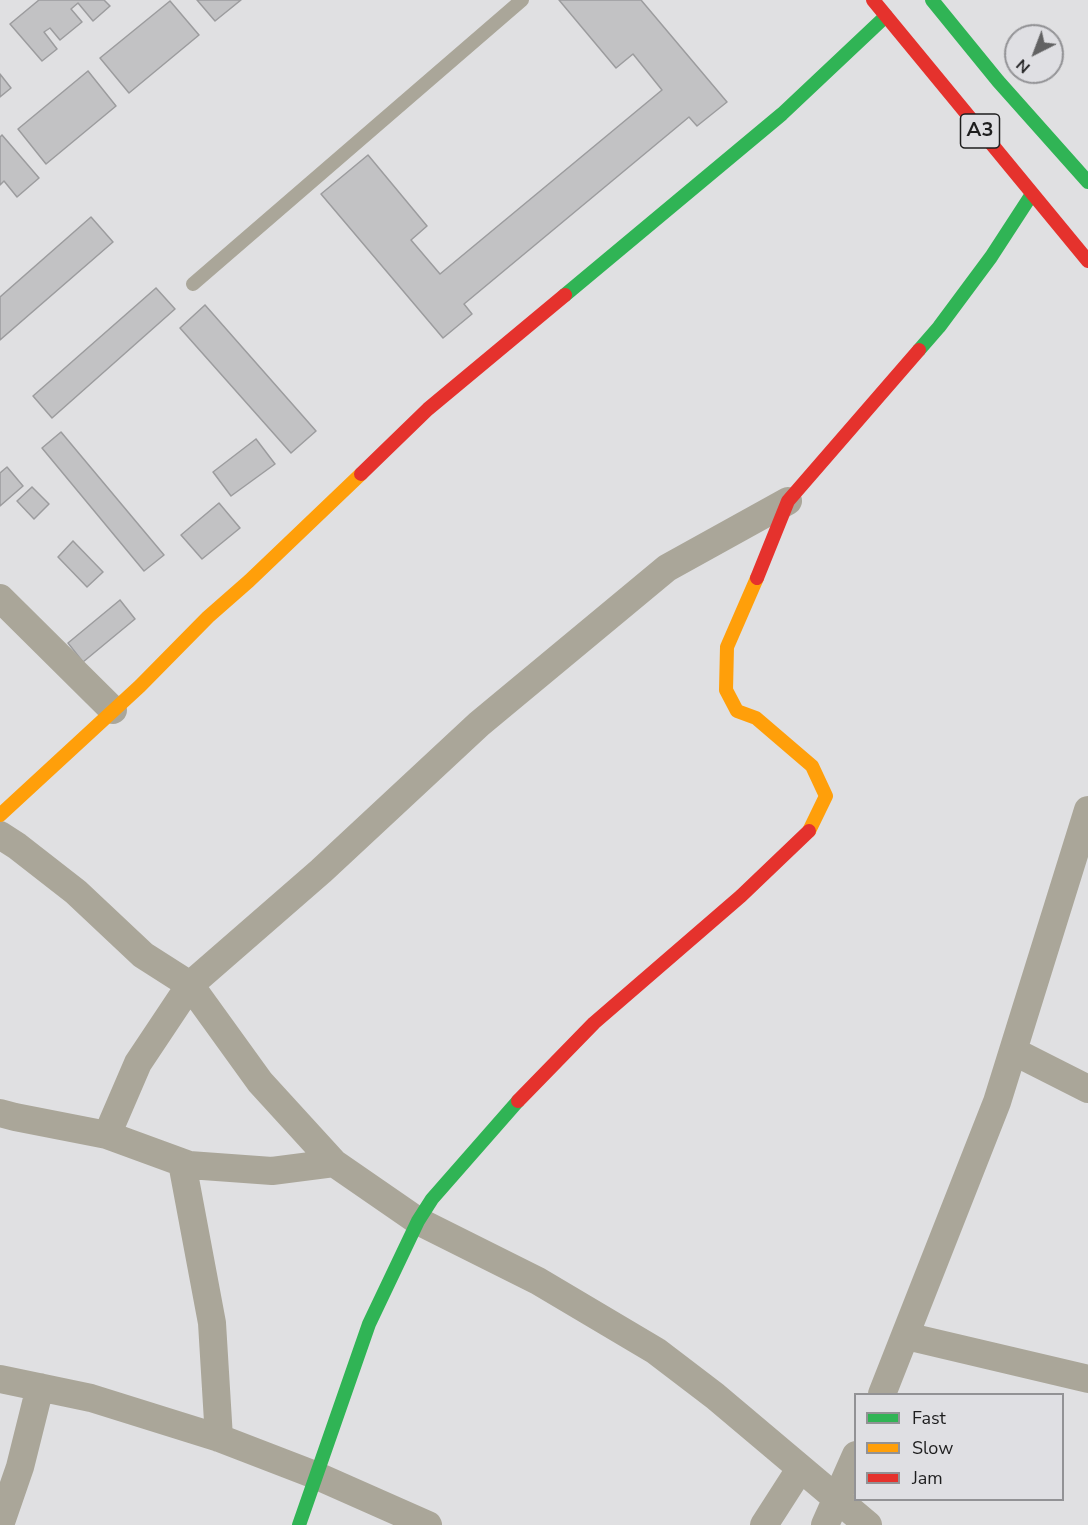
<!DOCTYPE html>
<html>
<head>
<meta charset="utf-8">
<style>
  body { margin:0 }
  #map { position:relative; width:1088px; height:1525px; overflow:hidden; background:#e0e0e2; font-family:"Nunito Sans",sans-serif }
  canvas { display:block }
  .legend { position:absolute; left:854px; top:1393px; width:210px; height:108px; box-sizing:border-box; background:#dfdfe3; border:2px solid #929295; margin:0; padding:8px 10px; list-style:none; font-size:18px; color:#1e1e1f }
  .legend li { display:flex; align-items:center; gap:12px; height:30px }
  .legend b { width:30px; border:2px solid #929295 }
  .north { position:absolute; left:1004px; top:24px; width:60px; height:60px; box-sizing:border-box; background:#dfdfe3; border:2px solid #929295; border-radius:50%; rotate:222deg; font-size:16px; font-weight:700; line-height:24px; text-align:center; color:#1e1e1f }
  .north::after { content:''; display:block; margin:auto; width:21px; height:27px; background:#626263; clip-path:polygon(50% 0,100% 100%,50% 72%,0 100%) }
</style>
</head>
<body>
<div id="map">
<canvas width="1088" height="1525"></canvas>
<ul class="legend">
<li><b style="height:8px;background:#30b455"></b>Fast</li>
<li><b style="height:8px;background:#ff9f0a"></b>Slow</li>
<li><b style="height:8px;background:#e5322d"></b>Jam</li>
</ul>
<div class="north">N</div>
</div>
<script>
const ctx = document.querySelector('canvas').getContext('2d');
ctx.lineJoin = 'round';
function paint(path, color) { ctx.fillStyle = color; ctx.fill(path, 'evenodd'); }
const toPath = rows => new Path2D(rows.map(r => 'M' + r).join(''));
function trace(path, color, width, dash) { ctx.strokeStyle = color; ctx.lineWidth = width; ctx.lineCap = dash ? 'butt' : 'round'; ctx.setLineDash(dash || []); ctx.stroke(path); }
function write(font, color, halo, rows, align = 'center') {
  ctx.font = font + ' "Nunito Sans",sans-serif'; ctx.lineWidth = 6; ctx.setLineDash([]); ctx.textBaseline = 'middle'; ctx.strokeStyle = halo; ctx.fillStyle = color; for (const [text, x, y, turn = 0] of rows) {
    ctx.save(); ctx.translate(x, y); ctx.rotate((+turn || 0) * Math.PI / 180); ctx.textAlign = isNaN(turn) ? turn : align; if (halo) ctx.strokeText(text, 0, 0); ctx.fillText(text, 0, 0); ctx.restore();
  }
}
const building = toPath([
  [39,0,104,0,110,6,93,21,78,3,71,9,82,22,60,40,50,28,44,32,57,49,42,61,10,24,39,0],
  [197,0,241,0,215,21,197,0],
  [559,0,641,0,727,102,697,126,689,117,464,304,472,314,443,338,321,194,368,155,427,226,411,240,440,274,662,90,633,54,616,68,559,0],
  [170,1,199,35,129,93,100,58,170,1],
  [88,71,116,106,46,164,18,129,88,71],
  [0,74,11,88,0,97,0,74],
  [2,135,39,178,17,197,4,181,0,185,0,137,2,135],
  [91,217,113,242,0,340,0,297,91,217],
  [156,288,175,309,52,418,33,396,156,288],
  [205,305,316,431,291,453,180,328,205,305],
  [61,432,164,555,144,571,42,448,61,432],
  [256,439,275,464,231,496,213,472,256,439],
  [7,467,23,486,0,506,0,473,7,467],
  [32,487,49,504,34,519,17,501,32,487],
  [219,503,240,528,202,559,181,535,219,503],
  [73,541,103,572,87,587,58,557,73,541],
  [120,600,135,619,83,662,68,643,120,600]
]);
paint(building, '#c2c2c4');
trace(building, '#9c9c9e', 1.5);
trace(toPath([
  [193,284,522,0]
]), '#aaa699', 14);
trace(toPath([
  [0,598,113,710],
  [0,835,17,846,76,892,143,955,190,985,260,1082,334,1163],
  [1013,1051,1088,1089],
  [0,1113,15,1117,107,1135,189,1165,272,1171,334,1163,418,1221,538,1281,656,1351,715,1396,868,1525],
  [107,1135,138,1063,190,985,321,871,479,724,667,568,788,501],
  [182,1163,212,1323,219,1438],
  [906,1336,1088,1379],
  [0,1379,91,1398,219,1438,315,1475,428,1525],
  [882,1394,997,1102,1088,810],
  [0,1525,20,1467,40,1387],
  [764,1525,800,1469],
  [825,1525,856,1455]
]), '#aaa699', 28);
trace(toPath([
  [932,0,998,81,1088,182],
  [565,295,782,114,886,16],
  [919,350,939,327,991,257,1032,194],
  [299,1525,369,1324,418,1221,432,1199,518,1101]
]), '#30b455', 14);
trace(toPath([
  [757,578,727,647,726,690,737,711,756,718,812,766,826,796,809,831],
  [0,815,140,686,208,617,249,581,361,474]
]), '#ff9f0a', 14);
trace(toPath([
  [873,0,1088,261],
  [361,474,428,409,565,295],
  [757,578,788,501,919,350],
  [518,1101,594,1023,741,896,809,831]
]), '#e5322d', 14);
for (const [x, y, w] of [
  [980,131,39]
]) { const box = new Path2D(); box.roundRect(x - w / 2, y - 17, w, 34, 4.5); ctx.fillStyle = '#dfdfe3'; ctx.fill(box); trace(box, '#1e1e1f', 1.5); }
write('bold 20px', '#1e1e1f', null, [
  ["A3",980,131]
]);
</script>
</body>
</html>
